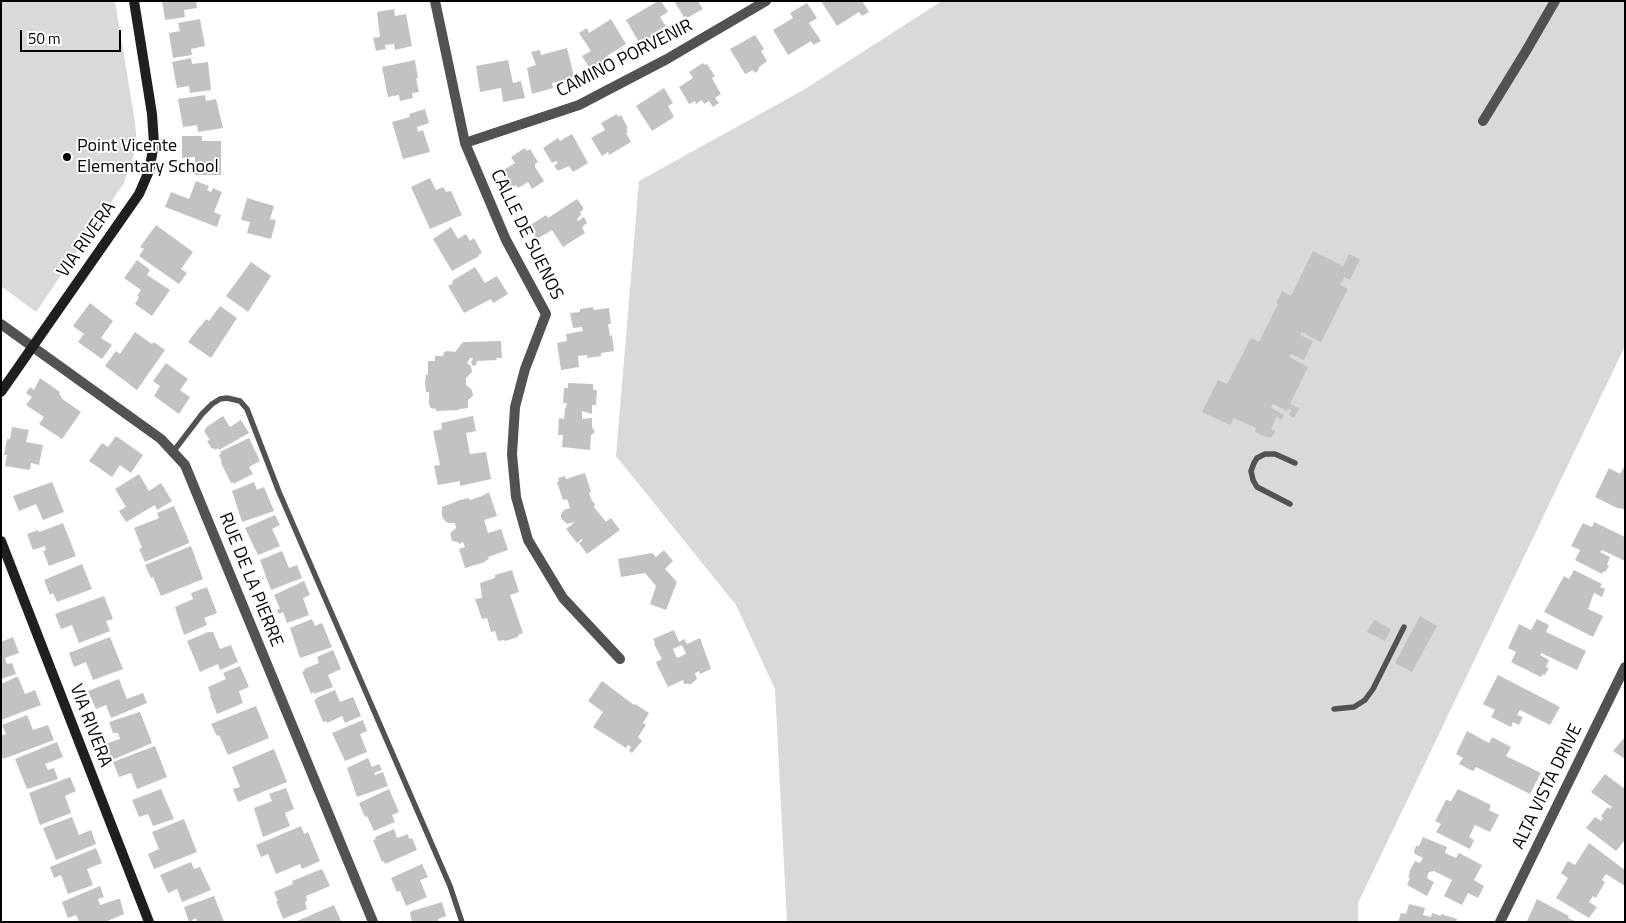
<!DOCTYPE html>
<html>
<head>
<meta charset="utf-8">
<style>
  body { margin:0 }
  #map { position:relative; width:1626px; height:923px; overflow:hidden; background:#fff; font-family:"Titillium Web",sans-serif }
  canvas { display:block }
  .frame { position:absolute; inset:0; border:2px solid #000; pointer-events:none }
  .scale { position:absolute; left:20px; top:30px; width:101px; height:22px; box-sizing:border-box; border:2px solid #000; border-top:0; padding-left:6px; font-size:15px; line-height:18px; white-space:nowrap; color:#000; -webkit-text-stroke:4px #fff; paint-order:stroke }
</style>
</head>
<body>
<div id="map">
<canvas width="1626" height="923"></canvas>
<div class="frame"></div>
<div class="scale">50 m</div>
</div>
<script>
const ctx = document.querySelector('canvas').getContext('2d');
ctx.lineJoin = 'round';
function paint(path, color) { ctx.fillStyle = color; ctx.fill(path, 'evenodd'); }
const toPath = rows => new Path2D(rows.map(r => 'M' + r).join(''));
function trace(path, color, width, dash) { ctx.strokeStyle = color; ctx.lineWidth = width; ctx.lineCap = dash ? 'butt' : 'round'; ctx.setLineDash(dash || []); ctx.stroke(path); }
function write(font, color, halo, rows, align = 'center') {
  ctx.font = font + ' "Titillium Web",sans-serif'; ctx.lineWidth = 4; ctx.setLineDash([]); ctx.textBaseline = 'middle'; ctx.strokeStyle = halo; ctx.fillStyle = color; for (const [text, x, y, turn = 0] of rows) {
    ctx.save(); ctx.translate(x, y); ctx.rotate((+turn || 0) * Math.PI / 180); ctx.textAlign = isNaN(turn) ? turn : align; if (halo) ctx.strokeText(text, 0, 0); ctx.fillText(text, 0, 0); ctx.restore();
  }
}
paint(toPath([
  [1,1,115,1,135,122,137,145,124,183,36,312,1,286],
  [942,1,1625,1,1625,346,1358,903,1358,922,787,922,775,689,736,605,616,456,639,181,805,89]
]), '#d9d9d9');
paint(toPath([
  [162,1,196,1,197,8,184,10,185,17,165,20],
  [658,1,661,1,668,12,660,17,666,26,654,33,655,35,640,44,626,20],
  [674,1,701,1,699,3,703,9,687,18,686,16,684,17],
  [821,1,862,1,869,12,862,16,859,12,837,26],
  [807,3,817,18,809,23,821,41,813,45,811,41,788,55,773,30,793,18,790,13],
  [394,9,395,16,406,14,412,46,395,50,394,44,385,45,386,49,376,51,373,38,380,37,377,12],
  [200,19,205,46,191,49,192,55,173,58,169,33,180,31,178,23],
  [611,19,626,44,607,56,609,61,592,72,582,56,591,51,579,33,587,28,589,33],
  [755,35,764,49,761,51,767,61,758,68,759,70,755,73,753,70,745,74,730,49],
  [567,48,574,77,552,83,553,88,532,94,527,68,536,65,531,52,540,50,541,55],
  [191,58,192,64,208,62,211,90,190,93,189,86,177,88,172,62],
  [415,60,418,78,416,78,419,92,412,93,413,98,400,101,399,95,388,97,382,67],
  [508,60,513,83,521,81,525,98,503,102,501,88,480,92,476,66],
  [703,63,705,65,707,64,715,76,712,78,714,82,721,94,715,98,719,103,713,107,709,101,704,104,702,100,696,104,695,101,689,104,679,87,693,78,689,72],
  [664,88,673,103,668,106,674,117,652,131,636,106],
  [205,95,206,101,216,99,223,128,198,132,197,125,183,127,178,99],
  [425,109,429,123,417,127,418,132,423,130,430,152,403,159,392,122,410,117,409,114],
  [617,114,618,117,621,115,628,128,626,129,628,132,626,133,631,142,609,155,608,152,602,156,591,138,605,130,601,123],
  [572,134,588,163,573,172,569,166,558,171,554,166,558,163,556,161,552,163,543,148,558,138,560,141],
  [182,136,202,136,202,141,221,141,221,175,195,175,195,157,182,158],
  [525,148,527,151,530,149,538,162,535,164,535,167,544,181,532,189,528,182,518,188,516,185,511,189,500,172,515,163,511,157],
  [430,178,436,190,443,187,446,192,451,191,462,215,430,229,411,187],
  [196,181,209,186,207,190,211,192,213,188,222,192,214,212,221,215,217,227,165,207,171,192,189,199],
  [247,198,274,206,270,219,276,220,271,239,247,233,250,222,241,220],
  [577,199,583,207,583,210,580,212,581,215,577,219,578,221,584,217,587,223,582,227,585,233,563,247,552,230,537,239,529,226,546,215,548,218],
  [156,225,193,252,181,269,187,273,179,284,139,256,144,249,140,247],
  [451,227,458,239,466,234,470,241,474,238,482,253,478,255,479,256,452,271,433,239],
  [1313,251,1343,266,1349,254,1360,259,1350,280,1344,277,1340,285,1348,289,1321,342,1302,332,1300,335,1313,341,1304,360,1291,354,1289,357,1308,367,1290,404,1299,408,1294,418,1289,415,1291,410,1288,408,1287,411,1273,404,1271,408,1284,415,1281,420,1277,416,1271,429,1275,431,1272,437,1266,437,1255,432,1256,428,1234,418,1230,425,1202,412,1218,380,1227,384,1251,338,1259,342,1278,304,1276,303,1282,291,1291,296],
  [137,260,150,270,147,275,170,290,152,316,135,304,139,297,137,296,141,290,124,278],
  [251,262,271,276,248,312,226,296],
  [475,267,485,283,497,276,508,294,493,303,491,299,464,313,448,286,453,283,452,281],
  [90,303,113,321,101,338,112,345,102,359,78,342,84,334,73,326],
  [220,306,237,318,211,358,188,342,200,326,201,326,206,319,209,321],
  [593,307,594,310,609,308,611,324,608,324,610,336,612,335,614,351,601,353,601,356,587,358,587,355,578,356,579,367,561,370,557,343,567,341,566,334,583,331,582,327,573,328,570,313,580,312,580,309],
  [135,332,152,344,154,342,165,350,137,390,105,366,116,351,120,354],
  [501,341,502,358,496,358,497,360,477,361,476,365,473,366,471,362,473,358,470,358,467,363,471,366,472,372,466,378,466,385,472,390,473,396,468,400,468,408,459,409,459,410,436,411,436,409,431,408,429,404,429,392,426,392,425,383,426,374,428,375,428,361,435,361,435,356,443,356,444,352,447,351,455,352,463,342],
  [166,363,188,379,180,390,190,397,179,414,154,396,160,386,153,381],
  [40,378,60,392,59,394,62,397,61,398,81,412,62,439,39,424,44,417,26,405,32,397,26,393,30,387,34,390],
  [568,383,593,384,593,390,597,390,596,405,592,405,592,414,582,411,582,419,592,418,592,427,595,432,591,435,590,450,562,447,563,435,558,435,559,418,564,419,565,408,566,408,567,403,563,403,564,388,568,388],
  [223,416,230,427,241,420,249,433,219,450,218,448,215,450,214,448,212,449,207,441,210,440,204,431,206,429,205,428],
  [473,416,476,431,466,433,470,454,486,452,491,479,460,486,460,481,438,485,434,466,440,465,433,431,442,429,441,423],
  [12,427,29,430,26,442,43,445,39,465,31,463,30,470,5,466,7,455,4,455,7,439,10,439],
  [116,436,143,455,131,473,120,465,112,477,89,461,102,443,108,447],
  [249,438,260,461,249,467,253,474,233,484,233,482,231,483,221,463,222,462,219,455,221,454,220,452],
  [1625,465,1625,510,1620,508,1619,509,1595,497,1609,468,1620,474],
  [585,473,591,492,589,493,592,501,595,504,594,507,606,522,611,518,620,530,587,554,579,543,583,540,582,539,577,543,566,529,575,522,567,524,561,518,561,514,564,510,570,508,567,499,563,500,557,482,559,481,558,478,565,476,566,479],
  [139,474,149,491,161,483,172,501,157,510,155,505,126,522,119,511,126,507,115,489],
  [52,482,64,512,43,520,36,504,19,511,13,496],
  [254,482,257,490,264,487,274,511,242,522,232,491],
  [489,492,497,516,484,520,488,533,501,529,508,550,488,557,489,559,485,561,485,562,465,568,459,549,465,547,463,542,459,544,458,542,452,541,450,533,456,528,455,523,448,523,445,521,442,516,442,507,460,500,469,498,470,500,482,496],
  [174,506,189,541,189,543,145,562,139,549,142,548,134,528,159,518,157,513],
  [275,515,280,525,272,529,280,546,258,555,245,528],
  [1594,522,1625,537,1625,561,1602,550,1600,552,1610,557,1607,565,1609,566,1605,572,1604,571,1602,574,1575,560,1580,550,1571,546,1583,523,1592,527],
  [63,523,76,556,49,566,43,551,46,550,45,546,33,550,27,534,38,530,39,532],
  [191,546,203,579,161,596,153,577,151,578,145,565],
  [664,550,673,561,665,569,677,582,666,610,650,604,656,586,645,573,621,577,618,559,652,553,656,557],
  [282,551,289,568,297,565,302,578,271,590,260,560],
  [82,564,92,589,57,602,53,593,50,595,44,580],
  [512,570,519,592,510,595,523,633,518,635,518,637,505,641,504,640,498,641,495,631,491,632,487,618,482,619,475,599,482,598,480,583,495,578,495,575],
  [1574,570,1602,584,1600,587,1605,589,1602,597,1594,593,1588,609,1603,616,1593,637,1544,612,1564,576,1569,579],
  [304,581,310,595,303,598,309,615,287,623,283,612,279,614,277,610,280,609,274,595],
  [207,587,217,613,204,618,207,625,184,635,175,607,193,599,191,593],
  [104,596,113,619,106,621,110,631,79,643,72,625,61,629,55,614],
  [1420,616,1437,626,1412,672,1395,663],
  [312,619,315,626,322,623,332,647,300,658,290,628],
  [1537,619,1549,625,1546,632,1586,651,1577,670,1541,653,1540,655,1549,660,1546,667,1549,668,1545,675,1543,674,1541,677,1511,662,1516,652,1508,648,1519,624,1531,630],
  [1374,620,1391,629,1385,641,1367,632],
  [674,630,679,642,684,639,687,644,700,638,711,669,700,674,699,671,695,673,697,679,691,684,684,684,683,680,668,687,657,665,656,662,662,659,654,644,655,643,653,639],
  [682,645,686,654,677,658,673,649],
  [208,632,213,632,220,649,231,645,238,662,220,670,218,664,200,672,187,641],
  [13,637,19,653,5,658,7,664,12,663,16,674,1,679,1,642],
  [110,637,123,669,93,680,86,662,74,667,69,653],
  [333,650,341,669,328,675,333,687,314,694,314,692,311,694,302,672,305,670,304,669,319,663,317,657],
  [240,666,249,687,239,691,243,703,217,714,210,696,211,696,208,687,226,679,223,673],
  [1498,675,1560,707,1550,725,1520,710,1517,715,1523,717,1519,725,1513,722,1511,727,1491,717,1495,710,1483,704],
  [16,677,18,677,25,694,35,690,41,705,1,720,1,684],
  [119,679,127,699,143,693,147,703,111,718,106,705,96,709,88,691],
  [602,681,634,705,635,704,649,713,643,723,646,725,638,737,642,741,632,753,629,751,631,747,628,745,626,748,593,727,603,712,588,701],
  [335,690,340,702,353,697,361,716,345,723,342,716,327,723,326,721,323,722,314,700,317,699,316,698],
  [256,706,269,738,228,755,219,735,217,736,211,724],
  [140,712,152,743,112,760,105,744,120,739,118,733,113,733,109,722],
  [27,715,33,730,48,725,54,740,3,759,1,754,1,736,6,734,2,725],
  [363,720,367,731,360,734,367,752,345,761,332,733],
  [1467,731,1489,743,1492,737,1511,747,1506,756,1541,773,1530,794,1476,767,1473,771,1459,764,1463,758,1456,754],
  [1625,737,1625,759,1613,751],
  [57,742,63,757,45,764,48,770,54,768,58,779,27,789,15,759],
  [155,746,167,777,137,789,131,773,119,777,113,762],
  [274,749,287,782,238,802,233,789,240,787,232,767],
  [368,758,372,767,379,764,382,770,374,773,375,775,383,772,388,786,357,797,347,768],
  [1605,774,1625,789,1625,840,1616,851,1586,828,1595,817,1601,821,1603,818,1601,816,1608,807,1610,809,1612,807,1591,792],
  [70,777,76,791,65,796,71,813,40,825,29,793],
  [286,788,294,809,285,813,290,826,263,837,254,808,272,801,269,794],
  [161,789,174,819,153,826,148,814,139,817,132,800],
  [389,789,399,812,392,815,395,822,374,831,367,816,365,817,359,803],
  [1458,789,1491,805,1489,810,1499,815,1490,832,1475,825,1469,837,1474,840,1470,849,1436,832,1441,824,1435,821,1446,800,1451,801],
  [72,817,79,835,91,830,96,844,56,860,43,828],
  [184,819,197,852,154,869,148,854,159,849,152,832],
  [301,826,304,834,308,832,320,861,302,869,300,864,276,874,268,854,261,857,256,845],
  [394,829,397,838,408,834,409,839,412,838,417,850,385,864,384,861,382,862,373,840,376,839,375,837],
  [1423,837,1447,847,1445,853,1456,858,1459,853,1482,865,1474,880,1484,886,1478,898,1468,893,1462,905,1444,896,1452,880,1434,871,1429,872,1427,877,1428,879,1434,882,1427,896,1407,885,1410,878,1408,877,1410,873,1409,872,1415,861,1420,863,1423,858,1415,854,1414,851,1416,846,1419,846],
  [1589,843,1625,870,1625,886,1606,874,1602,880,1605,882,1596,898,1593,896,1589,902,1597,907,1589,918,1556,898,1568,878,1561,873,1568,861,1575,865],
  [96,848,102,863,87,869,93,885,68,894,61,875,54,878,50,867],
  [191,862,194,869,200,867,211,890,182,902,177,889,168,893,160,875],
  [422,864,428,877,420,880,427,897,406,906,400,891,397,892,391,878],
  [322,869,330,886,306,896,307,901,305,902,307,909,283,919,276,901,278,901,274,892,293,884,292,881],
  [100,886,104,897,98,899,100,905,118,899,120,899,124,914,105,922,79,922,76,915,68,918,62,902],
  [214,896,224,922,197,922,196,918,192,920,193,922,189,922,184,907],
  [1537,899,1569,916,1568,918,1577,922,1529,922,1527,921],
  [442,902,446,916,438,919,439,922,412,922,410,913,412,911],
  [1409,904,1425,908,1423,915,1431,917,1432,913,1441,916,1441,914,1457,919,1456,922,1398,922,1401,913,1406,914],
  [334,905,341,921,295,922]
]), '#c2c2c2');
trace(toPath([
  [173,452,202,414,212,404,220,399,227,398,240,401,247,409,279,492,450,886,462,922],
  [1290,504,1257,487,1253,480,1251,471,1254,463,1257,458,1265,454,1275,454,1295,463],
  [1334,709,1354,707,1365,700,1373,689,1404,627]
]), '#525252', 5.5);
trace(toPath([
  [435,1,465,143,506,240,546,314,525,369,515,407,512,454,516,497,528,540,563,598,620,659],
  [1483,121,1526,51,1555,1],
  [465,143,579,105,667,59,766,1],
  [1,324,161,439,185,465,373,922],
  [1500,922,1625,667]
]), '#525252', 10);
trace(toPath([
  [1,392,139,194,149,171,154,144,152,114,134,1],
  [1,541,149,922]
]), '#1f1f1f', 10);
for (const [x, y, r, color] of [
  [67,157,5,"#000"]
]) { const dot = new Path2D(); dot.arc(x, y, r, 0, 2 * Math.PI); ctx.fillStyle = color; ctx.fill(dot); trace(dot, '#fff', 2); }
write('18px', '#000', '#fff', [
  ["CAMINO PORVENIR",625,59,-27],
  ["CALLE DE SUENOS",526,235,64],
  ["VIA RIVERA",87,240,-55],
  ["RUE DE LA PIERRE",250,580,68],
  ["VIA RIVERA",90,726,69],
  ["ALTA VISTA DRIVE",1548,787,-64]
]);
write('18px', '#000', '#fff', [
  ["Point Vicente",77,147],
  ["Elementary School",77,168]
], 'left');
</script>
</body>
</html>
